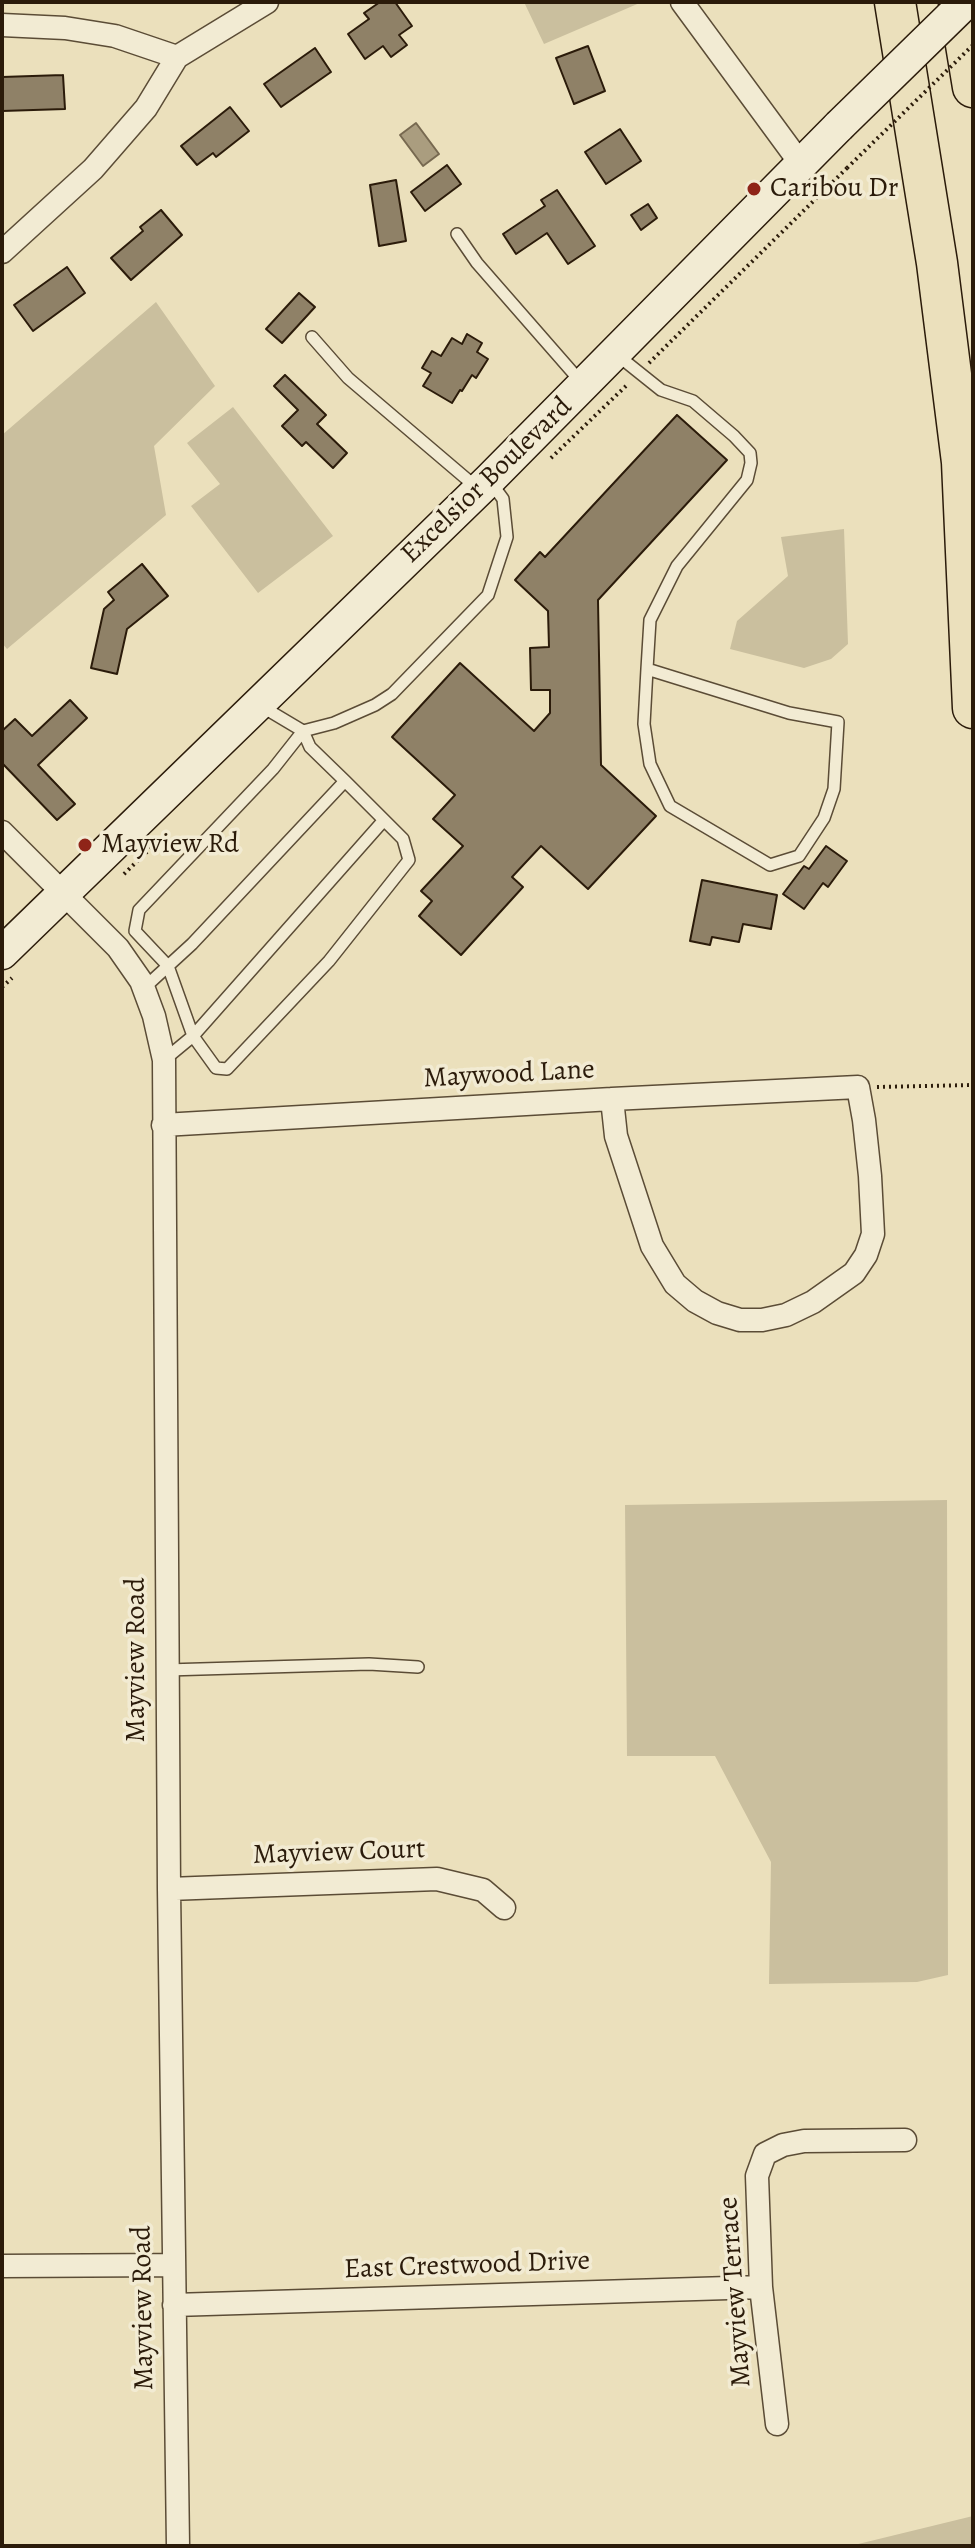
<!DOCTYPE html>
<html>
<head>
<meta charset="utf-8">
<style>
  body { margin:0 }
  #map { position:relative; width:975px; height:2548px; overflow:hidden; background:#ebe0bc; font-family:Alegreya,serif }
  canvas { display:block }
  .frame { position:absolute; inset:0; border:4px solid #2b1b0a; pointer-events:none }
</style>
</head>
<body>
<div id="map">
<canvas width="975" height="2548"></canvas>
<div class="frame"></div>
</div>
<script>
const ctx = document.querySelector('canvas').getContext('2d');
ctx.lineJoin = 'round';
function paint(path, color) { ctx.fillStyle = color; ctx.fill(path, 'evenodd'); }
const toPath = rows => new Path2D(rows.map(r => 'M' + r).join(''));
function trace(path, color, width, dash) { ctx.strokeStyle = color; ctx.lineWidth = width; ctx.lineCap = dash ? 'butt' : 'round'; ctx.setLineDash(dash || []); ctx.stroke(path); }
function write(font, color, halo, rows, align = 'center') {
  ctx.font = font + ' Alegreya,serif'; ctx.lineWidth = 7; ctx.setLineDash([]); ctx.textBaseline = 'middle'; ctx.strokeStyle = halo; ctx.fillStyle = color; for (const [text, x, y, turn = 0] of rows) {
    ctx.save(); ctx.translate(x, y); ctx.rotate((+turn || 0) * Math.PI / 180); ctx.textAlign = isNaN(turn) ? turn : align; if (halo) ctx.strokeText(text, 0, 0); ctx.fillText(text, 0, 0); ctx.restore();
  }
}
paint(toPath([
  [524,2,642,2,544,44],
  [156,302,215,386,154,446,166,515,7,649,2,643,2,435],
  [233,407,333,536,258,593,191,506,220,484,187,443],
  [844,529,848,644,831,659,804,668,730,649,737,621,788,576,781,537],
  [947,1500,948,1975,917,1982,769,1984,771,1862,715,1756,627,1756,625,1505],
  [973,2516,973,2546,850,2546]
]), '#cabf9e');
const water = toPath([
  [416,123,439,154,423,166,400,135,416,123]
]);
paint(water, '#aa9d7f');
trace(water, '#776950', 2);
const building = toPath([
  [380,2,395,2,412,26,399,35,407,45,391,57,383,46,365,59,348,34,369,19,364,13,380,2],
  [588,46,605,91,574,104,556,58,588,46],
  [315,48,331,72,281,107,264,84,315,48],
  [63,75,65,109,2,111,2,77,63,75],
  [230,107,249,131,216,157,213,153,197,165,181,146,230,107],
  [620,129,641,161,606,184,585,152,620,129],
  [447,165,461,184,425,211,411,192,447,165],
  [396,180,406,241,379,246,370,185,396,180],
  [557,190,595,246,568,264,547,233,516,254,503,234,545,206,541,200,557,190],
  [648,204,657,218,641,230,631,215,648,204],
  [161,210,182,235,131,280,111,258,143,231,140,227,161,210],
  [67,267,85,293,33,331,14,305,67,267],
  [299,293,315,307,282,343,266,329,299,293],
  [467,334,482,343,477,352,488,359,476,378,472,375,462,391,460,390,452,403,423,386,431,373,422,368,432,351,441,356,452,338,462,344,467,334],
  [285,375,326,415,317,424,347,453,333,468,306,442,302,446,282,426,298,410,274,386,285,375],
  [677,415,727,460,598,600,601,765,656,816,588,889,541,846,512,877,523,887,461,955,419,916,432,901,421,891,463,846,433,819,455,795,392,737,460,663,534,731,550,713,550,690,531,690,530,648,549,647,548,611,515,580,540,552,545,557,677,415],
  [142,564,168,596,127,629,117,674,91,668,104,609,114,600,108,592,142,564],
  [70,700,87,718,38,765,75,804,57,820,2,763,2,731,15,719,32,736,70,700],
  [826,846,847,861,828,887,823,883,804,909,783,894,804,866,809,869,826,846],
  [702,880,777,895,771,929,743,924,739,942,712,937,710,945,690,941,702,880]
]);
paint(building, '#8f8167');
trace(building, '#2b1b0a', 2);
const service = toPath([
  [457,234,477,263,581,382],
  [312,337,348,378,476,487],
  [616,354,661,390,693,401,734,436,750,453,751,463,747,480,677,566,650,620,647,669,644,724,650,764,670,806,770,865,799,856,824,818,834,789,838,722,789,713,647,669],
  [261,706,303,731,334,723,375,705,392,694,488,595,507,537,503,499,492,484],
  [144,988,192,944,345,781],
  [164,1060,193,1036,216,1068,227,1069,329,961,409,860,403,839,345,781,310,747,303,731,273,769,139,910,135,931,168,966,193,1036,384,820],
  [167,1670,369,1664,418,1667]
]);
const minor = toPath([
  [682,2,801,164],
  [2,25,65,28,115,36,177,57],
  [2,252,93,169,146,108,177,57,267,2],
  [2,832,118,948,141,981,154,1016,164,1060,169,1889,178,2546],
  [163,1125,612,1099,858,1087,864,1120,870,1176,873,1234,866,1255,854,1273,813,1302,786,1315,762,1320,740,1320,717,1313,695,1301,675,1284,652,1246,616,1136,612,1099],
  [169,1889,437,1879,483,1890,504,1908],
  [2,2266,173,2265],
  [174,2305,761,2287],
  [777,2424,761,2287,757,2176,765,2154,783,2145,804,2141,905,2140]
]);
const secondary = toPath([
  [2,953,489,480,839,126]
]);
const motorway = toPath([
  [895,2,937,263,962,462,973,708],
  [959,2,973,87]
]);
trace(service, '#5b4c36', 14);
trace(minor, '#5b4c36', 25);
trace(secondary, '#2b1b0a', 35);
trace(motorway, '#2b1b0a', 43);
trace(toPath([
  [649,363,847,168],
  [551,458,628,384],
  [124,874,158,841],
  [2,987,12,978],
  [877,1087,973,1085]
]), '#2b1b0a', 4, [2, 4]);
trace(service, '#f2ebd3', 11);
trace(minor, '#f2ebd3', 22);
trace(secondary, '#f2ebd3', 32);
trace(motorway, '#ebe0bc', 40);
const secondaryBridge = toPath([
  [839,126,966,2]
]);
trace(secondaryBridge, '#2b1b0a', 35, []);
trace(toPath([
  [847,168,973,45]
]), '#2b1b0a', 4, [2, 4]);
trace(secondaryBridge, '#f2ebd3', 32);
for (const [x, y, r, color] of [
  [754,189,8,"#8f2418"],
  [85,845,8,"#8f2418"]
]) { const dot = new Path2D(); dot.arc(x, y, r, 0, 2 * Math.PI); ctx.fillStyle = color; ctx.fill(dot); trace(dot, '#f2ebd3', 3); }
write('28px', '#2b1b0a', '#f2ebd3', [
  ["Caribou Dr",770,189],
  ["Mayview Rd",101,845]
], 'left');
write('28px', '#2b1b0a', '#f2ebd3', [
  ["Excelsior Boulevard",487,481,-44],
  ["Maywood Lane",509,1075,-3],
  ["Mayview Road",137,1660,-90],
  ["Mayview Court",339,1853,-2],
  ["East Crestwood Drive",467,2266,-2],
  ["Mayview Terrace",736,2292,-94],
  ["Mayview Road",144,2308,-91]
]);
</script>
</body>
</html>
